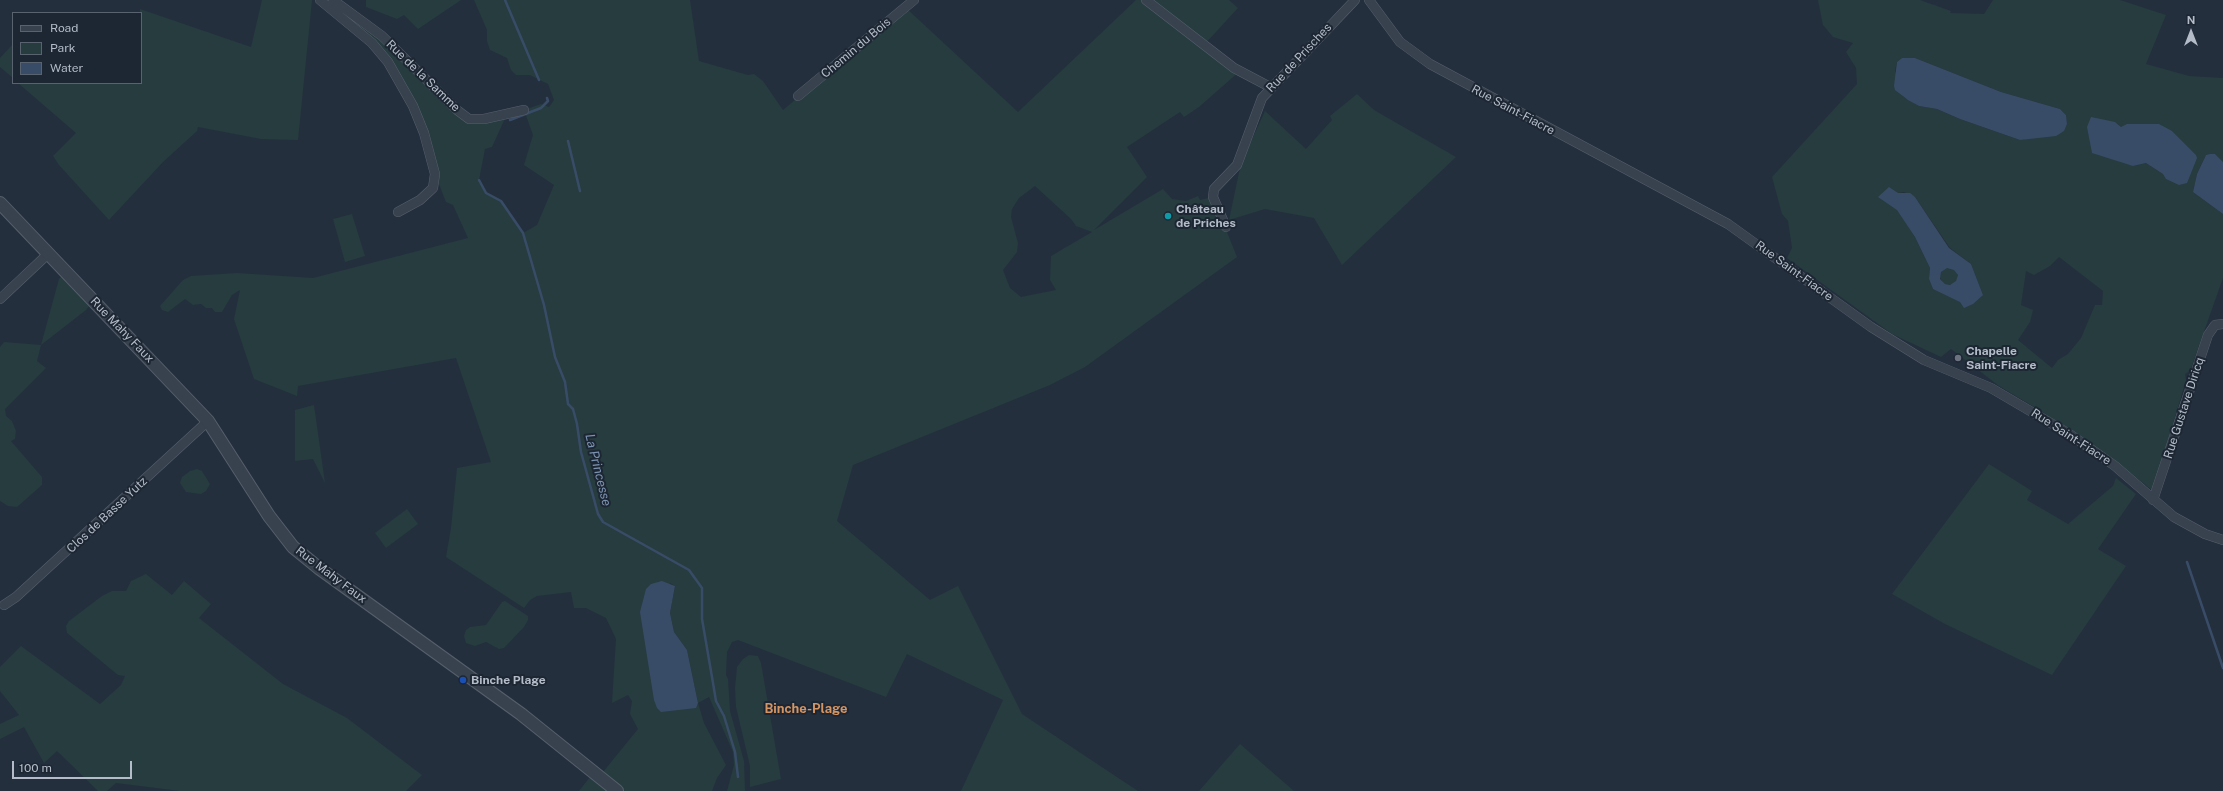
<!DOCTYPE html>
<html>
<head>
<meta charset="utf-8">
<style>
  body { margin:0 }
  #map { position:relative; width:2223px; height:791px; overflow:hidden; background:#242f3e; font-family:"Public Sans",sans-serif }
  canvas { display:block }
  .legend { position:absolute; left:12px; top:12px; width:130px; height:72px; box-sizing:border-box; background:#1d2633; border:1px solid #59626f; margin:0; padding:5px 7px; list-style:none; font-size:12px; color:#b4bcc9 }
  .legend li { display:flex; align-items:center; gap:8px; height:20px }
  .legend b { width:20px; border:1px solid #59626f }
  .north { position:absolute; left:2171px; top:12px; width:40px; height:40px; -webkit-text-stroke:3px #1d2633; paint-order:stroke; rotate:0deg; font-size:11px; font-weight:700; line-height:16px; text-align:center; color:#b4bcc9 }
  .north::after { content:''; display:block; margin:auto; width:14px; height:18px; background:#b4bcc9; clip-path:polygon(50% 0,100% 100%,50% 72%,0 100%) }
  .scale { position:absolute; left:12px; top:761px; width:120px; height:18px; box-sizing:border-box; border:2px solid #b4bcc9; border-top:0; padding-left:5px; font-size:12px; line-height:14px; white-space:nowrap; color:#b4bcc9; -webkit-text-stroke:3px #1d2633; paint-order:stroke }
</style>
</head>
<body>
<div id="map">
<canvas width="2223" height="791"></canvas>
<ul class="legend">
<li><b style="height:5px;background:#38414e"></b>Road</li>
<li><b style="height:11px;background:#263c3f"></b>Park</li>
<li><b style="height:11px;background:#394c67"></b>Water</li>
</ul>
<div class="north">N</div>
<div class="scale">100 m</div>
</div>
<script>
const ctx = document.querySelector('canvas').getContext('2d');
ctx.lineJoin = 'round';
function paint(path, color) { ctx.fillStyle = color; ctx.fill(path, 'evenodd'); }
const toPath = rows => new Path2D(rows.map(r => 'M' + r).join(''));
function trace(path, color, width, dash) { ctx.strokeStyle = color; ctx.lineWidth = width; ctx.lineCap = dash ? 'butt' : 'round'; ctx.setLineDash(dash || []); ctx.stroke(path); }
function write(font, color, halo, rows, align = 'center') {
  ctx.font = font + ' "Public Sans",sans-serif'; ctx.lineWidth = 4; ctx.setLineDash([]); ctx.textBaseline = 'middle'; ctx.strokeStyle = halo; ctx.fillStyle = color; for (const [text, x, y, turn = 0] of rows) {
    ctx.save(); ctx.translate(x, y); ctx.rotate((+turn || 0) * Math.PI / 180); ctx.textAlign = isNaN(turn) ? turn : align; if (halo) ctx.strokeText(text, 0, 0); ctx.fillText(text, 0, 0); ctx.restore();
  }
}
paint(toPath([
  [262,0,312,0,298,140,261,139,198,127,197,131,163,162,109,220,59,165,53,156,76,133,18,83,141,83,140,9,251,47],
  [320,0,333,0,362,20,464,116,507,114,492,147,485,149,479,180,486,193,501,201,523,233,537,225,554,185,524,165,533,135,524,110,541,104,549,107,554,100,548,84,530,75,516,75,511,70,507,58,490,50,487,41,487,30,474,0,690,0,699,61,748,75,754,74,763,81,783,110,905,7,1018,112,1136,0,1229,0,1238,8,1204,45,1240,71,1199,107,1184,117,1180,112,1127,147,1147,177,1094,230,1163,189,1172,199,1186,201,1198,196,1200,200,1213,197,1237,257,1085,367,1050,385,853,465,837,521,930,600,958,586,1022,714,1138,791,961,791,1003,700,907,654,886,697,738,640,732,642,727,652,726,675,728,679,730,711,744,761,745,791,727,791,734,765,733,752,709,697,698,703,704,723,726,765,717,778,712,791,625,791,603,772,638,729,630,714,632,701,628,695,612,703,616,639,606,618,586,608,574,608,571,592,537,596,530,600,524,608,446,557,451,528,457,468,491,462,456,358,298,386,297,396,254,379,234,319,240,290,232,295,222,312,215,312,212,308,206,308,201,304,193,305,185,299,168,312,162,310,160,306,183,280,191,276,237,273,313,278,468,238,453,205,446,202,435,174,424,133,388,62],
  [1035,186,1071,219,1076,226,1092,232,1051,256,1050,280,1056,290,1021,297,1010,288,1003,270,1017,252,1018,243,1011,217,1012,209,1019,198],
  [670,583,675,586,670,613,674,632,687,650,698,703,657,708],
  [366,0,461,0,418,29,404,15,397,19,366,7],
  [1818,0,1920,0,1951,11,1950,13,1984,14,1993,0,2120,0,2166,15,2146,64,2189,76,2223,78,2223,162,2215,154,2206,155,2197,174,2193,192,2223,214,2223,278,2190,371,2185,374,2186,380,2153,491,2117,462,2041,411,1999,386,1951,349,1941,357,1892,334,1787,258,1792,248,1788,221,1782,214,1772,177,1857,84,1856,68,1846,52,1853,43,1833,37,1823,25],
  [1902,58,1915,58,2001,92,2060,109,2066,115,2067,124,2063,131,2020,140,1960,119,1937,109,1919,106,1903,96,1895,71,1897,62],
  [2115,122,2121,127,2172,131,2196,155,2163,174,2146,163,2133,166],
  [1904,192,1915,197,1950,248,1971,264,1983,295,1933,289,1929,279,1930,268,1915,237,1897,209,1898,193],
  [2059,257,2103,291,2102,305,2095,305,2081,338,2068,354,2058,360,2052,368,2018,340,2030,322,2033,310,2021,305,2026,271,2034,275,2050,266],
  [13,44,13,78,0,67,0,58],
  [1357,94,1374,110,1456,157,1342,265,1314,218,1265,209,1229,220,1241,163,1265,111,1306,149,1332,120,1330,116],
  [352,214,365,256,345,262,333,219],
  '1940 276a9 9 0 1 1 18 0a9 9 0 1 1-18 0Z',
  [66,271,94,300,86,310,41,345,37,361,46,368,5,409,6,416,12,421,16,431,15,439,11,441,42,477,42,485,17,507,8,506,0,501,0,347,4,342,41,345,59,279],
  [314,405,325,483,313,459,295,461,295,410],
  [1989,464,2032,491,2027,500,2068,524,2113,486,2116,478,2136,494,2098,549,2126,566,2052,675,1945,624,1892,594],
  [197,469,202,471,210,484,206,491,201,494,186,492,180,483,182,477,190,471],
  [407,509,418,524,386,548,375,533],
  [146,574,172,595,184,581,211,604,199,618,283,684,347,718,422,775,406,791,180,791,116,783,107,791,98,791,57,751,44,763,24,727,0,739,0,724,19,715,0,691,0,667,21,646,100,704,121,685,125,676,118,675,67,633,66,626,69,621,102,596,112,591,126,591,131,581],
  [505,601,528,616,528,620,524,627,504,648,499,649,486,642,475,646,466,643,464,636,466,630,470,627,486,625,502,602],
  [749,655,758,656,761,663,781,779,750,787,750,766,736,707,735,688,737,667,743,659],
  [1240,744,1294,791,1199,791],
  [590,777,597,777,617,791,579,791]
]), '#263c3f');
paint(toPath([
  [1902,58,1915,58,2001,92,2060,109,2066,115,2067,124,2064,131,2056,136,2020,140,1960,119,1937,109,1919,106,1908,100,1895,90,1894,86,1897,62],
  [2091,117,2115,122,2121,127,2127,124,2159,124,2172,131,2196,155,2197,158,2187,183,2179,185,2166,179,2163,174,2146,163,2133,166,2092,153,2087,127],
  [2210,154,2215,154,2223,162,2223,214,2193,192,2197,174,2206,155],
  [1889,187,1898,193,1910,193,1915,197,1949,248,1971,264,1983,295,1973,304,1964,308,1960,302,1933,289,1929,279,1930,268,1915,237,1897,210,1878,197],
  [1947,268,1954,270,1958,275,1956,281,1950,285,1945,284,1940,279,1941,272],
  [662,581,675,586,670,613,674,632,687,650,698,703,696,708,661,712,657,708,654,700,640,612,646,589,651,584]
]), '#394c67');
trace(toPath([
  [505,0,539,80],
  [510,120,541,108,548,101,547,98],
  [568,141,580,191],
  [479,180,486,193,501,201,523,233,544,305,555,357,565,382,568,404,573,409,577,424,581,452,598,514,603,522,689,570,702,588,702,619,713,683,716,701,724,716,735,752,738,777],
  [2187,562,2223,668]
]), '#394c67', 2.5);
const minor = toPath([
  [320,0,372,43,388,62,413,106,424,133,435,174,433,188,420,200,398,212],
  [333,0,382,36,457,110,469,119,484,119,524,110],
  [1146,0,1234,68,1270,87],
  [1369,0,1400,42,1430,64,1728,224,1871,327,1924,360,1991,388,2071,435,2115,466,2174,517,2205,534,2223,540],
  [798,96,914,0],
  [1226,227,1213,197,1214,189,1237,165,1262,98,1355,0],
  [0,299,49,253],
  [2153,500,2208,335,2215,325,2223,324],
  [4,605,16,597,208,421]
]);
const tertiary = toPath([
  [0,203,208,421,269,516,293,547,320,569,521,714,617,791]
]);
trace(minor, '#565f6c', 10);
trace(tertiary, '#565f6c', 14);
trace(minor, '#38414e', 9);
trace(tertiary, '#38414e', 12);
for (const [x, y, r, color] of [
  [1168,216,4,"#0f9aa8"],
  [1958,358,4,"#6b7280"],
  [463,680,4,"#1a4fb4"]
]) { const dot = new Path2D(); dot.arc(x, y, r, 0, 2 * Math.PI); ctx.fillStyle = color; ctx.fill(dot); trace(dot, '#1d2633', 1.5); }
write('12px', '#b4bcc9', '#1d2633', [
  ["Chemin du Bois",856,48,-40],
  ["Rue de Prisches",1299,58,-47],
  ["Rue de la Samme",423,76,44],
  ["Rue Saint-Fiacre",1513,110,28],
  ["Rue Saint-Fiacre",1794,271,36],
  ["Rue Mahy Faux",122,330,46],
  ["Rue Gustave Diricq",2184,408,-72],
  ["Rue Saint-Fiacre",2071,437,33],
  ["Clos de Basse Yutz",107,515,-43],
  ["Rue Mahy Faux",331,575,37]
]);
write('bold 12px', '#b4bcc9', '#1d2633', [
  ["Château",1176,209],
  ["de Priches",1176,223],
  ["Chapelle",1966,351],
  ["Saint-Fiacre",1966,365],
  ["Binche Plage",471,680]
], 'left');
write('italic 13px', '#7c92b1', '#1d2633', [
  ["La Princesse",598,470,76]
]);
write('bold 13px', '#d59563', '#1d2633', [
  ["Binche-Plage",806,709]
]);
</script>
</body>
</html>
